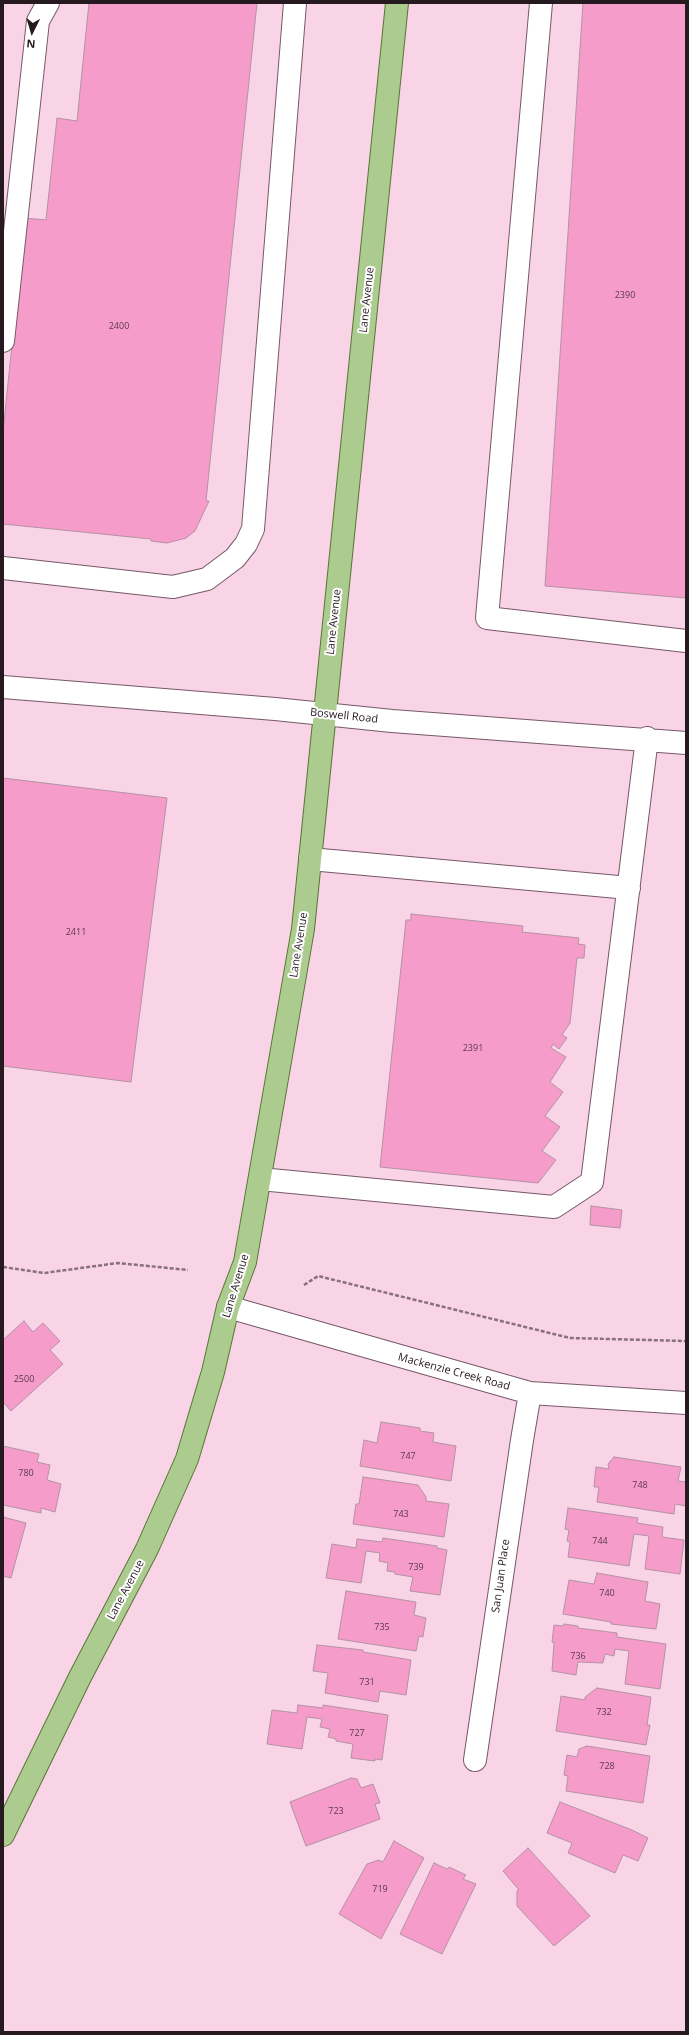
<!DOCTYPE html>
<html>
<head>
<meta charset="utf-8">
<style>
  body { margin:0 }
  #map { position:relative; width:689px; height:2035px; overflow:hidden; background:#f8d4e6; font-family:"Open Sans",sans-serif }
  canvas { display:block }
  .frame { position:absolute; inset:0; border:4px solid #261920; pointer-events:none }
  .north { position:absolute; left:12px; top:12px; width:40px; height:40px; -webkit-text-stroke:3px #fff; paint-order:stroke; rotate:185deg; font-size:11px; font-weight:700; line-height:16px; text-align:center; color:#261920 }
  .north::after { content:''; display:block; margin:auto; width:14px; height:18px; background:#261920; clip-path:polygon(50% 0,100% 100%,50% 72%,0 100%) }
</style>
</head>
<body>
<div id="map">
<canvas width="689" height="2035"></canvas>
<div class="frame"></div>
<div class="north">N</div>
</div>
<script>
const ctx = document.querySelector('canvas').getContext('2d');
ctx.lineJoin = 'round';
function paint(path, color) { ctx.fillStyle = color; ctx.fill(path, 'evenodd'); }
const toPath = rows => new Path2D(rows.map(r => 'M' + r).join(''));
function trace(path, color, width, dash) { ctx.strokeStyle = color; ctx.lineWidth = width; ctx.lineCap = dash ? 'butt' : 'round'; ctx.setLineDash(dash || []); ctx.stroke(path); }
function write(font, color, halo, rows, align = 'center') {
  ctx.font = font + ' "Open Sans",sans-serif'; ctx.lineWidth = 4; ctx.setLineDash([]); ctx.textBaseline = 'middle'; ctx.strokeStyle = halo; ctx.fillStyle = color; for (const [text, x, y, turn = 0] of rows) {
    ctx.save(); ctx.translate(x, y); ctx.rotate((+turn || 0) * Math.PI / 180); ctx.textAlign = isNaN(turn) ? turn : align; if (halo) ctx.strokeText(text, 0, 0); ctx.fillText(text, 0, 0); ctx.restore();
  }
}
const building = toPath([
  [89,3,257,3,206,501,209,501,195,531,186,538,167,543,151,541,151,539,3,524,3,432,25,218,46,220,57,118,77,121,89,3],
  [583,3,686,3,686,598,545,586,583,3],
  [3,778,167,798,131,1082,3,1066,3,778],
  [411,914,523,926,522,932,579,938,578,944,585,945,584,958,577,958,570,1023,562,1035,567,1038,559,1049,553,1044,551,1048,566,1057,550,1082,563,1092,545,1116,560,1127,542,1151,556,1160,538,1183,380,1167,406,920,411,920,411,914],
  [591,1206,622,1210,620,1228,590,1225,591,1206],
  [24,1321,33,1332,43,1323,60,1341,50,1350,63,1364,11,1411,3,1402,3,1340,24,1321],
  [381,1422,420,1428,420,1431,434,1433,433,1442,456,1446,451,1481,360,1466,364,1440,377,1443,381,1422],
  [3,1446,39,1454,37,1462,50,1465,47,1480,61,1484,55,1512,41,1508,41,1513,3,1505,3,1446],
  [614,1457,681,1467,678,1481,686,1482,686,1506,675,1504,674,1514,597,1502,599,1487,594,1487,596,1467,609,1469,608,1464,614,1457],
  [363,1477,418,1485,426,1497,426,1501,449,1504,444,1537,353,1524,356,1504,359,1504,363,1477],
  [568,1508,638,1518,637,1523,663,1527,662,1537,684,1540,680,1574,645,1569,649,1536,634,1534,629,1566,568,1557,570,1542,567,1541,569,1530,565,1529,568,1508],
  [3,1517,26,1523,11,1578,3,1576,3,1517],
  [383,1538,437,1546,437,1548,447,1550,440,1595,410,1591,413,1577,395,1574,395,1572,387,1571,388,1563,379,1561,380,1553,366,1551,361,1583,326,1578,332,1544,356,1548,357,1539,382,1542,383,1538],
  [597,1573,648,1582,645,1601,660,1604,656,1629,611,1624,611,1622,563,1614,569,1580,594,1584,597,1573],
  [346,1591,416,1602,414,1615,426,1618,423,1637,419,1636,416,1651,338,1639,346,1591],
  [564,1624,578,1626,578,1628,617,1633,617,1637,666,1644,660,1689,625,1684,629,1651,615,1649,614,1656,605,1654,603,1663,578,1662,576,1675,552,1671,554,1643,552,1642,554,1625,563,1626,564,1624],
  [317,1645,363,1650,363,1652,411,1660,406,1695,380,1691,378,1702,325,1693,328,1673,313,1671,317,1645],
  [597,1688,651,1697,647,1725,650,1725,646,1745,556,1731,561,1696,585,1700,585,1697,597,1688],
  [298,1705,323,1708,323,1705,388,1715,382,1760,375,1759,375,1761,351,1758,353,1744,336,1741,336,1739,328,1737,330,1729,320,1727,322,1719,307,1717,302,1749,267,1744,272,1710,297,1713,298,1705],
  [587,1746,650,1756,643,1803,566,1791,568,1776,564,1775,567,1755,577,1757,579,1749,587,1746],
  [351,1778,357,1779,361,1788,373,1784,380,1803,375,1804,380,1819,306,1846,290,1802,351,1778],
  [560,1802,632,1830,648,1838,638,1861,623,1855,615,1873,568,1853,572,1843,547,1833,560,1802],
  [394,1841,424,1858,381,1939,339,1914,367,1864,379,1860,383,1862,394,1841],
  [528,1848,590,1916,554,1946,517,1906,517,1891,519,1890,503,1871,528,1848],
  [434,1863,447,1869,449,1867,466,1875,463,1879,476,1884,442,1954,400,1934,434,1863]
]);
paint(building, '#f59ccb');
trace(building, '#b392a2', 1);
const minor = toPath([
  [541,3,487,618,686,641],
  [3,341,38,21,48,3],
  [3,568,173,587,207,579,235,558,246,544,253,529,295,3],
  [3,687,275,709,392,721,686,743],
  [310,859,629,888],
  [260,1179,554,1207,592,1182,647,738],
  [228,1307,530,1393,686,1403],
  [475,1760,522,1440,530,1393]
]);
const major = toPath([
  [3,1835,80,1677,147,1549,187,1459,213,1372,228,1307,245,1262,303,929,397,3]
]);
trace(minor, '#775868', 24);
trace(major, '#597636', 24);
trace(toPath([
  [3,1267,44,1273,118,1263,188,1270],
  [304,1285,318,1276,570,1338,686,1341]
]), '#88717d', 2.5, [4, 2]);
trace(minor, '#fff', 22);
trace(major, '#accb8e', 22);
write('9px', '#5a3a4b', null, [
  ["2390",625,295],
  ["2400",119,326],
  ["2411",76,932],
  ["2391",473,1048],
  ["2500",24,1379],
  ["747",408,1456],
  ["780",26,1473],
  ["748",640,1485],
  ["743",401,1514],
  ["744",600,1541],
  ["739",416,1567],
  ["740",607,1593],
  ["735",382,1627],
  ["736",578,1656],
  ["731",367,1682],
  ["732",604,1712],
  ["727",357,1733],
  ["728",607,1766],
  ["723",336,1811],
  ["719",380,1889]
]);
write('11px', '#261920', '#fff', [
  ["Lane Avenue",367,300,-84],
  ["Lane Avenue",334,622,-84],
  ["Boswell Road",344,716,6],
  ["Lane Avenue",299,945,-81],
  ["Lane Avenue",236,1286,-73],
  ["Mackenzie Creek Road",454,1372,15],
  ["San Juan Place",501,1576,-82],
  ["Lane Avenue",126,1590,-62]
]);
</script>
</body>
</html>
